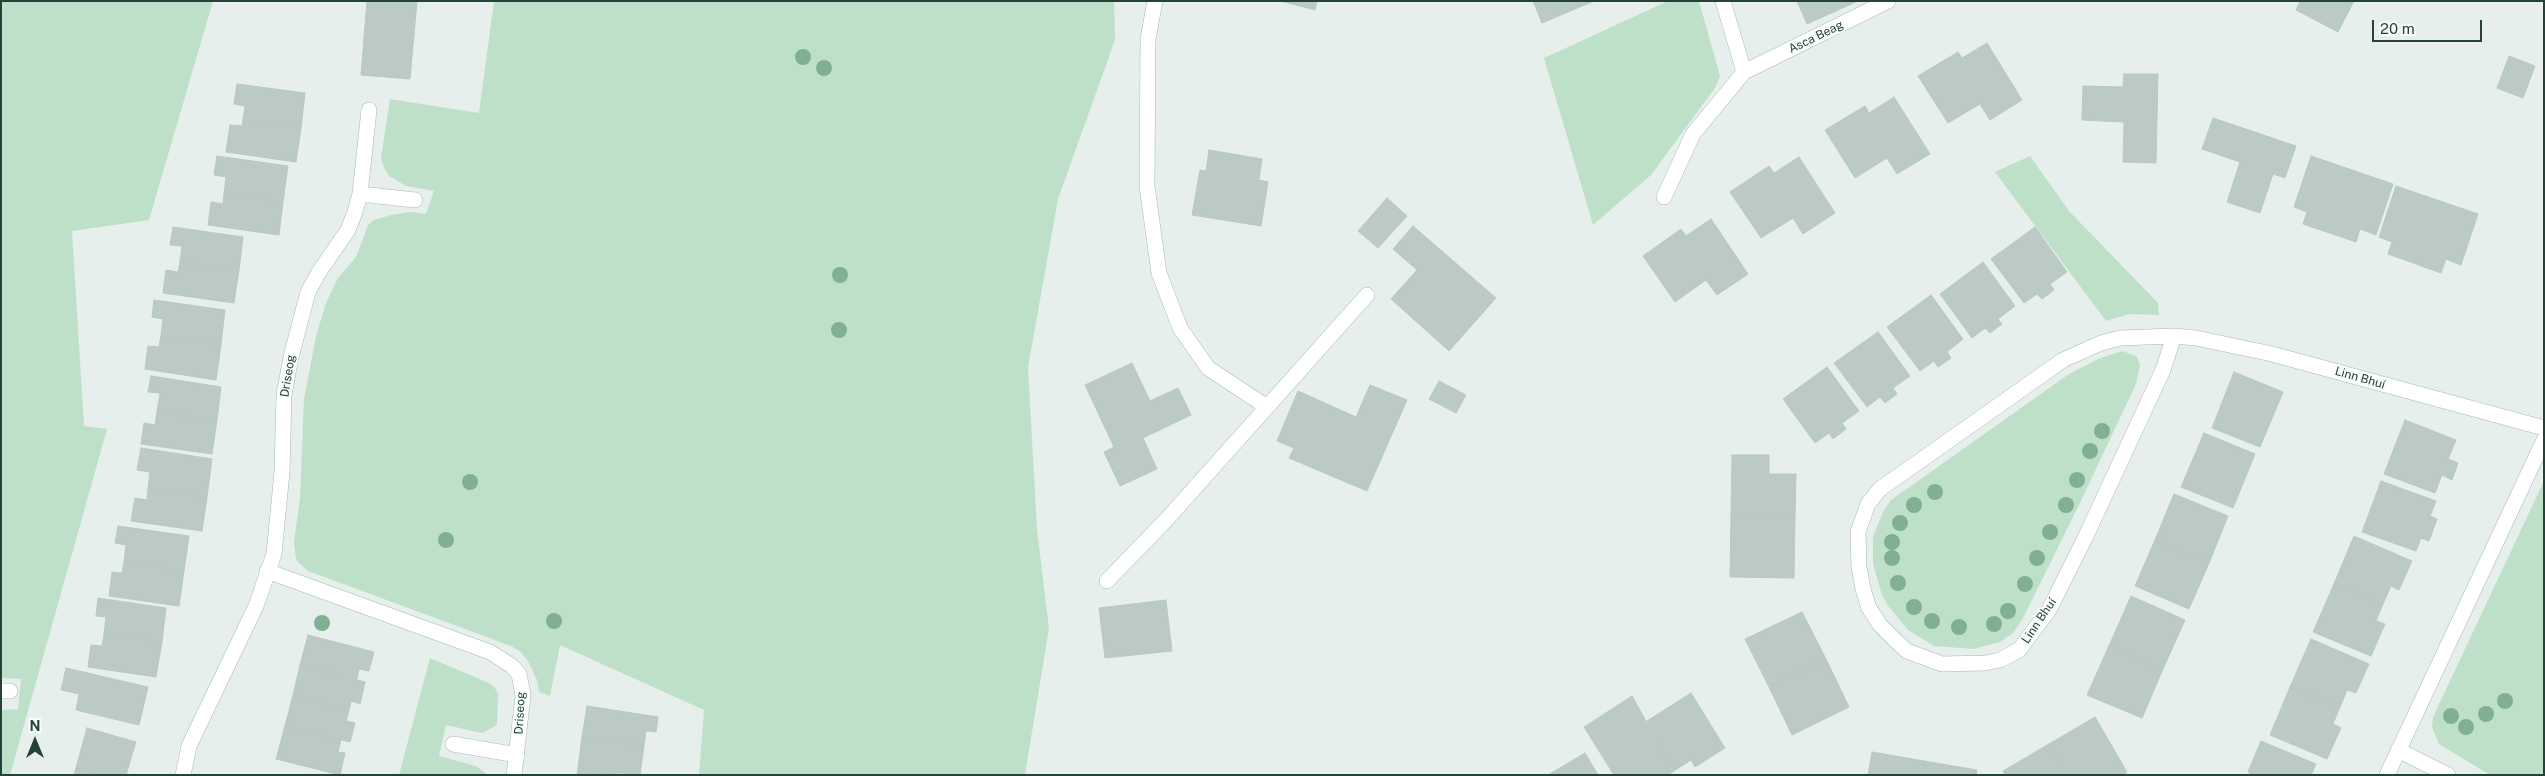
<!DOCTYPE html>
<html>
<head>
<meta charset="utf-8">
<style>
  body { margin:0 }
  #map { position:relative; width:2545px; height:776px; overflow:hidden; background:#e6efeb; font-family:"Public Sans",sans-serif }
  canvas { display:block }
  .frame { position:absolute; inset:0; border:2px solid #24423a; pointer-events:none }
  .north { position:absolute; left:10px; top:716px; width:50px; height:50px; -webkit-text-stroke:4px #f7fbf9; paint-order:stroke; rotate:0deg; font-size:14px; font-weight:700; line-height:20px; text-align:center; color:#24423a }
  .north::after { content:''; display:block; margin:auto; width:18px; height:22px; background:#24423a; clip-path:polygon(50% 0,100% 100%,50% 72%,0 100%) }
  .scale { position:absolute; left:2372px; top:20px; width:110px; height:22px; box-sizing:border-box; border:2px solid #24423a; border-top:0; padding-left:6px; font-size:15px; line-height:18px; white-space:nowrap; color:#24423a; -webkit-text-stroke:4px #f7fbf9; paint-order:stroke }
</style>
</head>
<body>
<div id="map">
<canvas width="2545" height="776"></canvas>
<div class="frame"></div>
<div class="north">N</div>
<div class="scale">20 m</div>
</div>
<script>
const ctx = document.querySelector('canvas').getContext('2d');
ctx.lineJoin = 'round';
function paint(path, color) { ctx.fillStyle = color; ctx.fill(path, 'evenodd'); }
const toPath = rows => new Path2D(rows.map(r => 'M' + r).join(''));
function trace(path, color, width, dash) { ctx.strokeStyle = color; ctx.lineWidth = width; ctx.lineCap = dash ? 'butt' : 'round'; ctx.setLineDash(dash || []); ctx.stroke(path); }
function write(font, color, halo, rows, align = 'center') {
  ctx.font = font + ' "Public Sans",sans-serif'; ctx.lineWidth = 4; ctx.setLineDash([]); ctx.textBaseline = 'middle'; ctx.strokeStyle = halo; ctx.fillStyle = color; for (const [text, x, y, turn = 0] of rows) {
    ctx.save(); ctx.translate(x, y); ctx.rotate((+turn || 0) * Math.PI / 180); ctx.textAlign = isNaN(turn) ? turn : align; if (halo) ctx.strokeText(text, 0, 0); ctx.fillText(text, 0, 0); ctx.restore();
  }
}
paint(toPath([
  [1,1,213,1,149,220,72,231,84,426,107,429,10,775,1,775,1,710,18,709,21,679,1,678],
  [494,1,1114,1,1115,40,1058,199,1028,367,1037,530,1049,628,1025,775,699,775,704,710,560,645,550,696,539,692,537,680,529,663,521,652,511,646,308,571,296,560,294,542,300,498,304,399,316,336,326,303,338,278,356,257,368,225,374,220,391,215,411,212,426,214,434,191,406,186,389,176,384,167,381,158,390,99,479,113],
  [1668,1,1699,1,1720,76,1715,88,1651,175,1593,225,1544,58],
  [2030,156,2069,211,2158,303,2159,315,2129,314,2106,321,1995,172],
  [2123,351,2137,357,2140,365,2136,384,2079,505,2022,620,2013,633,2000,642,1973,649,1934,646,1908,630,1889,607,1882,595,1873,564,1873,537,1883,512,1891,500,2069,374,2100,358],
  [2544,481,2544,775,2490,775,2439,744,2432,727,2433,717],
  [430,658,489,683,495,688,498,694,497,725,482,733,446,725,439,756,476,766,488,775,399,775]
]), '#bfe0c8');
const building = toPath([
  [367,1,417,1,410,79,361,75,367,1],
  [1281,1,1317,1,1315,10,1281,1],
  [1533,1,1594,1,1542,23,1533,1],
  [1797,1,1858,1,1807,24,1797,1],
  [2300,1,2354,1,2338,32,2296,10,2300,1],
  [1987,43,2022,100,1990,120,1980,104,1948,123,1918,76,1958,52,1962,58,1987,43],
  [2509,56,2535,66,2523,98,2497,88,2509,56],
  [2124,74,2158,74,2156,163,2123,162,2124,122,2082,120,2083,86,2123,87,2124,74],
  [237,84,305,93,301,128,243,120,245,106,234,104,237,84],
  [1894,97,1930,154,1897,174,1887,158,1855,178,1825,130,1865,106,1869,113,1894,97],
  [2213,118,2296,146,2285,178,2273,174,2260,213,2227,202,2240,162,2202,149,2213,118],
  [243,120,301,128,296,162,226,152,230,125,242,126,243,120],
  [1209,150,1262,159,1259,180,1268,182,1261,226,1192,215,1200,170,1206,171,1209,150],
  [217,156,288,166,283,202,224,194,226,177,214,175,217,156],
  [2311,156,2393,184,2376,235,2360,229,2356,242,2303,224,2307,212,2294,207,2311,156],
  [1799,157,1835,213,1803,234,1793,218,1761,238,1730,192,1769,166,1774,173,1799,157],
  [2396,186,2478,214,2461,265,2446,259,2441,273,2388,254,2392,242,2379,237,2396,186],
  [224,194,283,202,279,235,208,225,211,202,223,204,224,194],
  [1387,198,1407,216,1378,248,1358,231,1387,198],
  [1711,219,1748,274,1717,295,1706,280,1675,302,1643,256,1681,229,1686,236,1711,219],
  [1413,226,1496,298,1449,351,1391,299,1417,270,1393,249,1413,226],
  [173,227,243,237,239,270,180,262,182,246,170,245,173,227],
  [2035,227,2067,272,2050,284,2054,290,2042,299,2037,294,2024,303,1991,259,2035,227],
  [180,262,239,270,234,303,163,293,166,270,178,272,180,262],
  [1983,262,2015,306,1998,319,2002,324,1990,333,1985,328,1972,338,1940,294,1983,262],
  [1931,295,1963,339,1947,352,1951,358,1938,367,1934,361,1920,371,1887,327,1931,295],
  [154,300,225,310,221,345,161,336,163,319,152,317,154,300],
  [1878,332,1910,376,1893,388,1897,394,1885,403,1880,397,1867,407,1834,363,1878,332],
  [161,336,221,345,216,380,145,369,148,346,159,347,161,336],
  [1132,363,1150,401,1178,388,1191,415,1143,438,1157,469,1120,486,1104,452,1114,447,1085,385,1132,363],
  [1827,367,1859,411,1842,423,1846,429,1833,439,1829,433,1815,443,1783,399,1827,367],
  [2234,372,2283,392,2260,447,2212,428,2234,372],
  [151,376,221,387,217,420,157,412,160,393,148,392,151,376],
  [1439,381,1466,395,1456,413,1429,399,1439,381],
  [1370,385,1407,400,1367,491,1289,458,1294,448,1277,441,1298,391,1356,417,1370,385],
  [157,412,217,420,212,454,141,444,144,423,155,425,157,412],
  [2405,420,2456,440,2448,459,2458,463,2452,480,2442,475,2435,493,2384,474,2405,420],
  [2204,433,2255,454,2233,508,2181,487,2204,433],
  [141,448,212,459,207,497,148,489,150,472,137,470,141,448],
  [1732,455,1769,455,1769,474,1796,474,1795,516,1731,516,1732,455],
  [2381,481,2436,501,2430,516,2437,519,2429,541,2421,538,2416,551,2362,532,2381,481],
  [148,489,207,497,202,531,131,521,135,498,147,500,148,489],
  [2174,494,2228,516,2209,563,2155,540,2174,494],
  [1731,516,1795,516,1794,578,1730,577,1731,516],
  [118,526,189,536,184,571,124,562,126,545,115,543,118,526],
  [2354,536,2412,561,2399,590,2391,586,2383,604,2334,584,2354,536],
  [2155,540,2209,563,2189,609,2135,586,2155,540],
  [124,562,184,571,179,606,109,596,112,572,122,573,124,562],
  [2334,584,2383,604,2376,621,2385,624,2371,656,2313,632,2334,584],
  [2131,596,2185,620,2163,669,2109,646,2131,596],
  [98,598,166,608,162,642,104,634,106,617,96,616,98,598],
  [1166,600,1172,651,1105,658,1099,608,1166,600],
  [1802,612,1826,659,1769,687,1745,639,1802,612],
  [104,634,162,642,156,677,88,667,91,645,102,646,104,634],
  [308,635,374,652,369,671,359,669,357,679,300,665,308,635],
  [2311,639,2369,664,2356,693,2347,690,2340,707,2290,687,2311,639],
  [2109,646,2163,669,2142,718,2087,695,2109,646],
  [1826,659,1849,707,1792,735,1769,687,1826,659],
  [300,665,365,682,360,704,351,701,349,710,293,695,300,665],
  [66,668,148,687,139,725,76,710,79,694,61,690,66,668],
  [2290,687,2340,707,2333,724,2341,728,2327,759,2270,735,2290,687],
  [1691,693,1725,748,1695,767,1691,760,1674,771,1647,721,1691,693],
  [293,695,349,710,346,721,355,723,350,742,285,726,293,695],
  [1632,696,1674,771,1668,775,1614,775,1584,727,1632,696],
  [587,706,658,717,656,732,646,731,644,746,582,737,587,706],
  [2095,717,2127,772,2123,775,2067,775,2049,744,2095,717],
  [285,726,341,740,338,752,345,753,340,775,276,759,285,726],
  [87,728,136,742,126,775,100,775,76,768,87,728],
  [582,737,644,746,640,775,578,768,582,737],
  [2261,741,2316,764,2311,775,2253,775,2248,772,2261,741],
  [2049,744,2067,775,2005,775,2003,771,2049,744],
  [1872,752,1924,761,1922,775,1868,775,1872,752],
  [1585,753,1598,775,1548,775,1585,753],
  [1924,761,1977,770,1976,775,1922,775,1924,761],
  [76,768,100,775,74,775,76,768],
  [578,768,626,775,577,775,578,768]
]);
paint(building, '#bbcac4');
trace(building, '#b8c9c2', 1);
const lane = toPath([
  [1,691,10,691],
  [453,744,517,755]
]);
const street = toPath([
  [1155,1,1148,39,1147,186,1159,273,1180,328,1208,368,1267,407],
  [1723,1,1744,72],
  [360,194,415,200],
  [1664,197,1693,134,1744,72,1888,1],
  [2174,336,2163,370,2085,538,2049,610,2019,650,2000,660,1985,663,1942,664,1907,651,1894,639,1880,625,1869,608,1863,589,1859,567,1858,532,1868,504,1880,489,2063,360,2101,343,2120,338,2174,336,2196,338,2272,354,2544,428],
  [267,571,490,652,512,666,519,674,523,695,514,775],
  [1107,581,1167,519,1367,295],
  [2398,750,2448,775],
  [183,775,189,746,256,606,274,554,282,472,284,395,291,357,308,292,319,272,348,230,355,212,360,194,369,110],
  [2387,775,2544,440]
]);
trace(lane, '#a8b8b2', 16);
trace(street, '#a8b8b2', 16);
trace(lane, '#fff', 15);
trace(street, '#fff', 15);
ctx.fillStyle = '#80af93';
for (const [x, y] of [
  [803,57],
  [824,68],
  [840,275],
  [839,330],
  [2102,431],
  [2090,451],
  [2077,480],
  [470,482],
  [1935,492],
  [1914,505],
  [2066,505],
  [1900,523],
  [2050,532],
  [446,540],
  [1892,542],
  [1892,558],
  [2037,558],
  [1898,583],
  [2025,584],
  [1914,607],
  [2008,611],
  [554,621],
  [1932,621],
  [322,623],
  [1994,624],
  [1959,627],
  [2505,701],
  [2486,714],
  [2451,716],
  [2466,727]
]) { ctx.beginPath(); ctx.arc(x, y, 8, 0, 2 * Math.PI); ctx.fill(); }
write('12px', '#24423a', '#f7fbf9', [
  ["Asca Beag",1816,37,-26],
  ["Driseog",288,376,-81],
  ["Linn Bhuí",2360,378,16],
  ["Linn Bhuí",2039,621,-56],
  ["Driseog",520,713,-87]
]);
</script>
</body>
</html>
